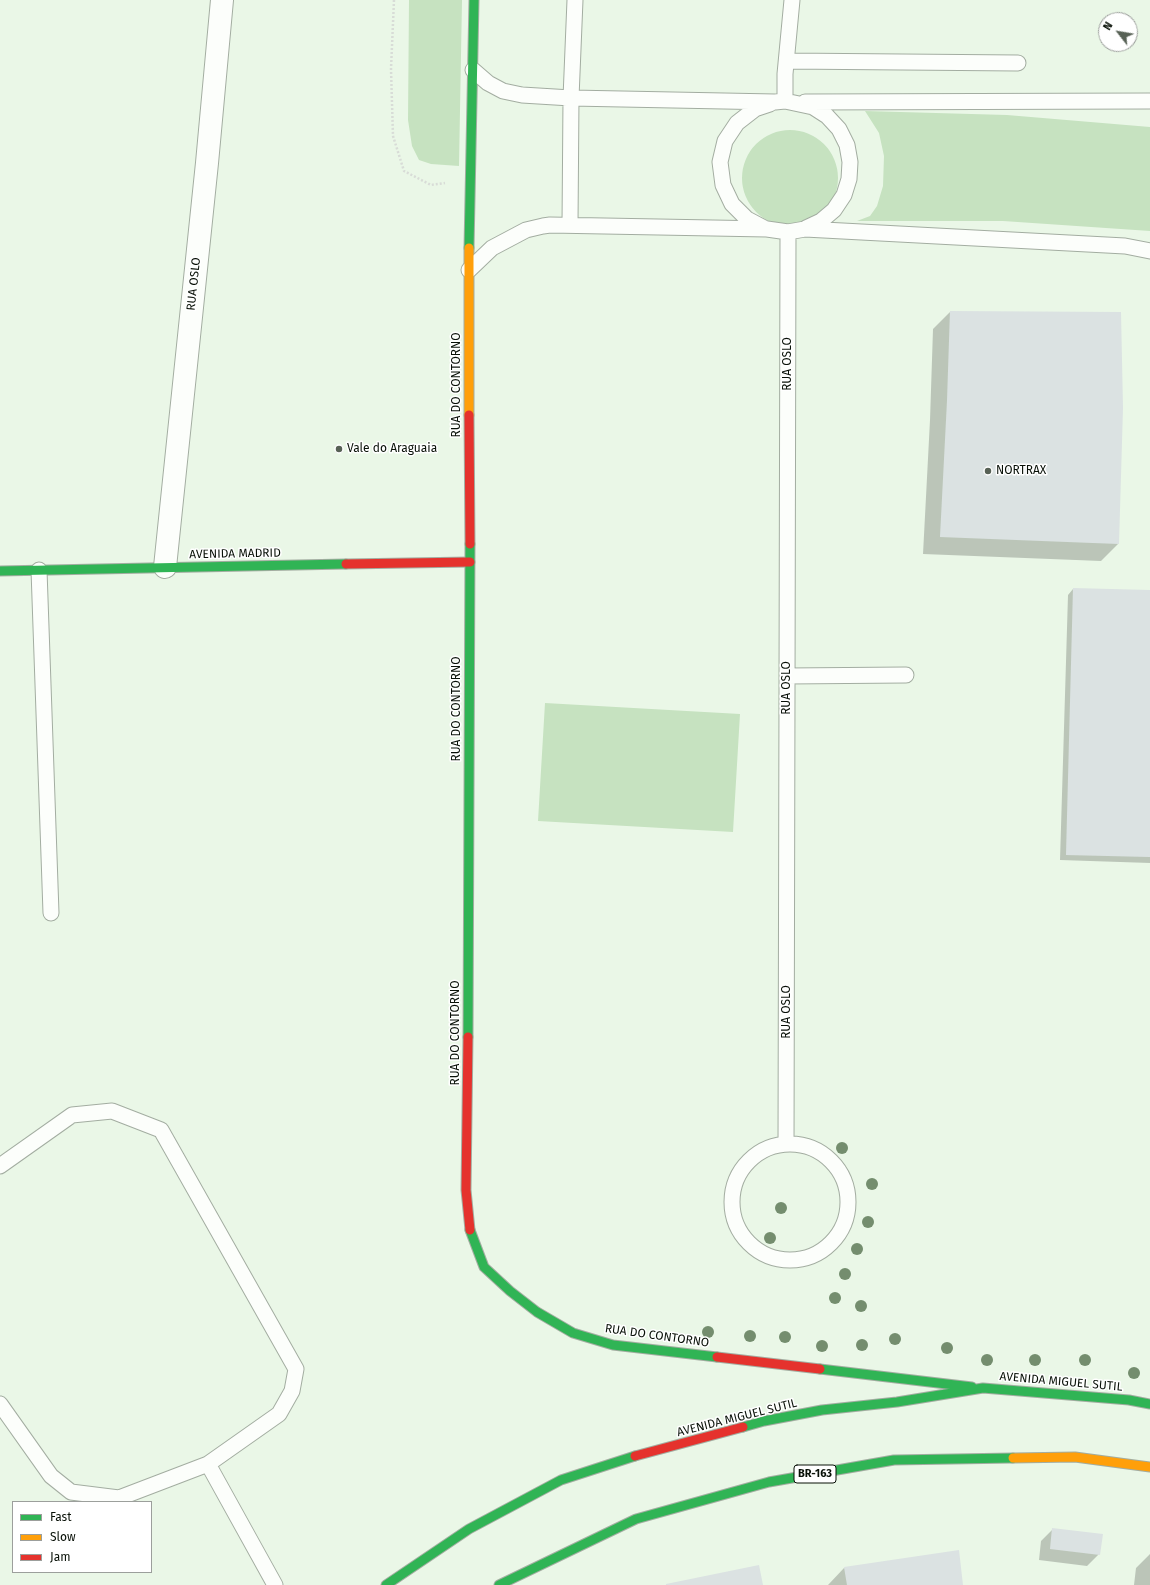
<!DOCTYPE html>
<html>
<head>
<meta charset="utf-8">
<style>
  body { margin:0 }
  #map { position:relative; width:1150px; height:1585px; overflow:hidden; background:#eaf7e7; font-family:"Fira Sans",sans-serif }
  canvas { display:block }
  .legend { position:absolute; left:12px; top:1501px; width:140px; height:72px; box-sizing:border-box; background:#fff; border:1px solid #9c9f9c; margin:0; padding:5px 7px; list-style:none; font-size:12px; color:#081007 }
  .legend li { display:flex; align-items:center; gap:8px; height:20px }
  .legend b { width:20px; border:1px solid #9c9f9c }
  .north { position:absolute; left:1098px; top:12px; width:40px; height:40px; box-sizing:border-box; background:#fff; border:1px solid #9c9f9c; border-radius:50%; rotate:301deg; font-size:11px; font-weight:700; line-height:16px; text-align:center; color:#081007 }
  .north::after { content:''; display:block; margin:auto; width:14px; height:18px; background:#576155; clip-path:polygon(50% 0,100% 100%,50% 72%,0 100%) }
</style>
</head>
<body>
<div id="map">
<canvas width="1150" height="1585"></canvas>
<ul class="legend">
<li><b style="height:5px;background:#30b455"></b>Fast</li>
<li><b style="height:5px;background:#ff9f0a"></b>Slow</li>
<li><b style="height:5px;background:#e5322d"></b>Jam</li>
</ul>
<div class="north">N</div>
</div>
<script>
const ctx = document.querySelector('canvas').getContext('2d');
ctx.lineJoin = 'round';
function paint(path, color) { ctx.fillStyle = color; ctx.fill(path, 'evenodd'); }
const toPath = rows => new Path2D(rows.map(r => 'M' + r).join(''));
function trace(path, color, width, dash) { ctx.strokeStyle = color; ctx.lineWidth = width; ctx.lineCap = dash ? 'butt' : 'round'; ctx.setLineDash(dash || []); ctx.stroke(path); }
function write(font, color, halo, rows, align = 'center') {
  ctx.font = font + ' "Fira Sans",sans-serif'; ctx.lineWidth = 3; ctx.setLineDash([]); ctx.textBaseline = 'middle'; ctx.strokeStyle = halo; ctx.fillStyle = color; for (const [text, x, y, turn = 0] of rows) {
    ctx.save(); ctx.translate(x, y); ctx.rotate((+turn || 0) * Math.PI / 180); ctx.textAlign = isNaN(turn) ? turn : align; if (halo) ctx.strokeText(text, 0, 0); ctx.fillText(text, 0, 0); ctx.restore();
  }
}
paint(toPath([
  [409,0,462,0,459,166,431,164,419,160,412,146,408,120],
  [865,111,1007,115,1150,127,1150,231,1003,221,857,221,870,216,877,206,883,186,884,156,879,133],
  '742 178a48 48 0 1 1 96 0a48 48 0 1 1-96 0Z',
  [545,703,740,714,733,832,538,821]
]), '#c6e2c0');
paint(toPath([
  [950,312,1118,544,1101,561,923,554,930,420,933,329],
  [1073,589,1150,591,1150,863,1060,860,1068,595],
  [1053,1529,1099,1554,1087,1566,1039,1560,1041,1541],
  [1150,1554,1150,1585,1134,1585,1136,1568],
  [844,1568,962,1585,828,1585]
]), '#0003');
paint(toPath([
  [950,311,1121,312,1123,408,1119,544,940,537,947,401],
  [1073,588,1150,590,1150,857,1066,855],
  [1052,1528,1103,1534,1100,1555,1050,1549],
  [959,1550,963,1585,847,1585,844,1567],
  [759,1565,763,1585,666,1585,666,1584]
]), '#dbe2e2');
const lane = toPath([
  [787,61,1018,63],
  [473,70,488,83,503,91,522,95,571,98,775,102,785,101,813,107,827,116,839,129,847,145,850,162,849,179,844,195,834,210,821,221,806,228],
  [785,101,785,74,792,0],
  [805,102,1150,101],
  [570,225,571,98,575,0],
  [764,228,747,219,732,204,723,185,720,162,725,141,737,123,755,109,770,104],
  [469,270,492,248,526,230,543,226,550,225,767,229,788,232,805,229,1125,246,1150,251],
  [39,570,51,913],
  [787,676,906,675],
  [786,1143,788,232],
  '732 1202a58 58 0 1 1 116 0a58 58 0 1 1-116 0Z',
  [0,1166,72,1115,112,1111,161,1130,296,1369,292,1391,279,1414,208,1464,119,1498,71,1492,51,1476,0,1404],
  [208,1464,275,1585]
]);
const street = toPath([
  [165,567,207,163,222,0]
]);
const fast = toPath([
  [469,248,474,0],
  [0,571,346,564],
  [468,1037,470,544],
  [470,1230,484,1267,510,1291,537,1312,573,1333,613,1345,717,1357],
  [820,1369,972,1387],
  [743,1427,764,1421,822,1410,897,1402,983,1388,1129,1400,1150,1404],
  [386,1585,469,1529,561,1480,635,1456],
  [499,1585,636,1519,769,1482,894,1460,1013,1458]
]);
const slow = toPath([
  [469,248,469,415],
  [1013,1458,1075,1457,1150,1467]
]);
const jam = toPath([
  [469,415,470,544],
  [346,564,470,562],
  [468,1037,466,1190,470,1230],
  [717,1357,820,1369],
  [635,1456,743,1427]
]);
trace(lane, '#a3ada1', 17);
trace(street, '#a3ada1', 24);
trace(fast, '#a3ada1', 11);
trace(slow, '#a3ada1', 11);
trace(jam, '#a3ada1', 11);
trace(toPath([
  [394,0,391,69,393,136,404,171,431,185,445,183]
]), '#d8dcd7', 2.5, [2, 2]);
trace(lane, '#fcfefb', 15);
trace(street, '#fcfefb', 22);
trace(fast, '#30b455', 9);
trace(slow, '#ff9f0a', 9);
trace(jam, '#e5322d', 9);
ctx.fillStyle = '#748d6e';
for (const [x, y] of [
  [842,1148],
  [872,1184],
  [781,1208],
  [868,1222],
  [770,1238],
  [857,1249],
  [845,1274],
  [835,1298],
  [861,1306],
  [708,1332],
  [750,1336],
  [785,1337],
  [895,1339],
  [862,1345],
  [822,1346],
  [947,1348],
  [987,1360],
  [1035,1360],
  [1085,1360],
  [1134,1373]
]) { ctx.beginPath(); ctx.arc(x, y, 6, 0, 2 * Math.PI); ctx.fill(); }
for (const [x, y, r, color] of [
  [339,449,4,"#576155"],
  [988,471,4,"#576155"]
]) { const dot = new Path2D(); dot.arc(x, y, r, 0, 2 * Math.PI); ctx.fillStyle = color; ctx.fill(dot); trace(dot, '#fff', 1.5); }
for (const [x, y, w] of [
  [815,1474,42]
]) { const box = new Path2D(); box.roundRect(x - w / 2, y - 9, w, 18, 3); ctx.fillStyle = '#fff'; ctx.fill(box); trace(box, '#081007', 1); }
write('bold 11px', '#081007', null, [
  ["BR-163",815,1474]
]);
write('12px', '#081007', '#fff', [
  ["RUA OSLO",194,284,-84],
  ["RUA OSLO",788,364,-90],
  ["RUA DO CONTORNO",457,385,-90],
  ["AVENIDA MADRID",235,554,-1],
  ["RUA OSLO",787,688,-90],
  ["RUA DO CONTORNO",457,709,-90],
  ["RUA OSLO",787,1012,-90],
  ["RUA DO CONTORNO",456,1033,-90],
  ["RUA DO CONTORNO",657,1336,8],
  ["AVENIDA MIGUEL SUTIL",1061,1382,5],
  ["AVENIDA MIGUEL SUTIL",737,1418,-14]
]);
write('12px', '#081007', '#fff', [
  ["Vale do Araguaia",347,449],
  ["NORTRAX",996,471]
], 'left');
</script>
</body>
</html>
